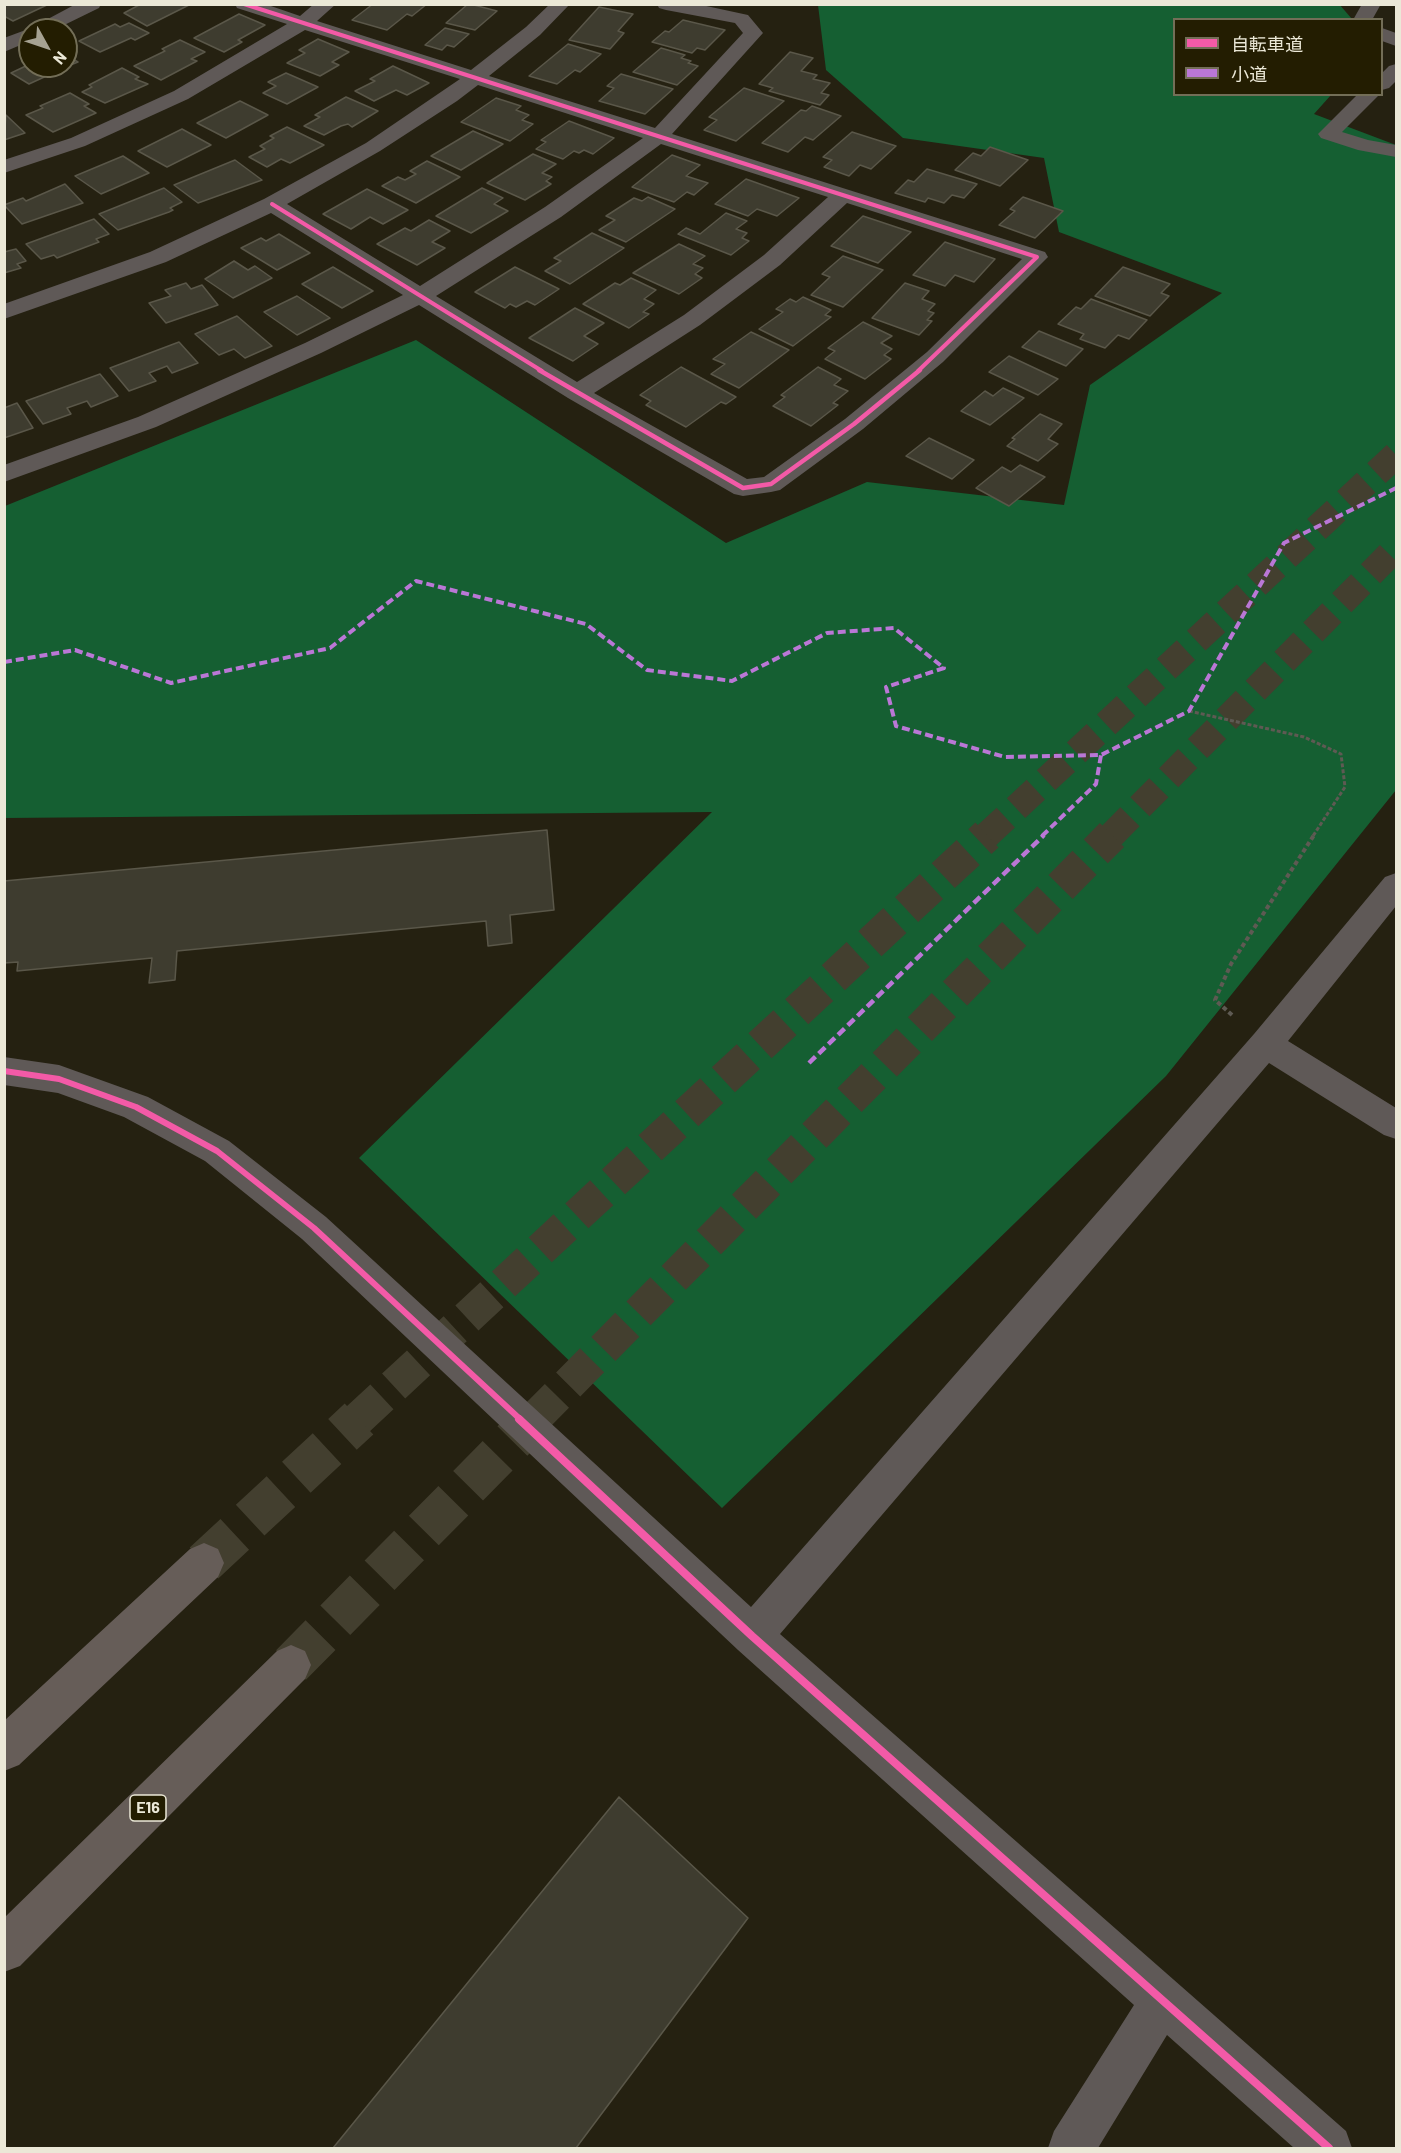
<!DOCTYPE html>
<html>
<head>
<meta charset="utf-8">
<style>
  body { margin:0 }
  #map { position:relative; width:1401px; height:2153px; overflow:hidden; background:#252111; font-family:Barlow,"Noto Sans JP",sans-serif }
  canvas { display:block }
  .frame { position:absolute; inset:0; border:6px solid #ebe8d7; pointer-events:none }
  .legend { position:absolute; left:1173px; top:18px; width:210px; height:78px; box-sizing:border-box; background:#231d01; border:2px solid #736e57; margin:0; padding:8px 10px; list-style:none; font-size:18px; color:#ebe8d7 }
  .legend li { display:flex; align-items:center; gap:12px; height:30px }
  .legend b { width:30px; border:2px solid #736e57 }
  .north { position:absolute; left:18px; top:18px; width:60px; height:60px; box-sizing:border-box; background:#231d01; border:2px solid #736e57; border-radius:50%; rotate:130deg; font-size:16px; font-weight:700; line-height:24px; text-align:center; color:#ebe8d7 }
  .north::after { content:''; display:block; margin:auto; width:21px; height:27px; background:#a6a292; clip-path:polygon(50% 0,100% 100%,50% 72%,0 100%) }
</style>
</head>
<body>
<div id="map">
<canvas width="1401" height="2153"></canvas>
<div class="frame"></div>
<ul class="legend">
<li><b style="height:8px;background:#f35aa7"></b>自転車道</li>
<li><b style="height:8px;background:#ba77d6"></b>小道</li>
</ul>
<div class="north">N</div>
</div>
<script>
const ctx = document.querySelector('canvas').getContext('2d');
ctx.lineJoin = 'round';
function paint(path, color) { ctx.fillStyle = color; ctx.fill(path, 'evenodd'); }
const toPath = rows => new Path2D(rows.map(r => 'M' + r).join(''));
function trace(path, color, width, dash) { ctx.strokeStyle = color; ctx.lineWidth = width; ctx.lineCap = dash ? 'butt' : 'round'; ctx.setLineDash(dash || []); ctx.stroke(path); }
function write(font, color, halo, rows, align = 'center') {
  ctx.font = font + ' Barlow,sans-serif'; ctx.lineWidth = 5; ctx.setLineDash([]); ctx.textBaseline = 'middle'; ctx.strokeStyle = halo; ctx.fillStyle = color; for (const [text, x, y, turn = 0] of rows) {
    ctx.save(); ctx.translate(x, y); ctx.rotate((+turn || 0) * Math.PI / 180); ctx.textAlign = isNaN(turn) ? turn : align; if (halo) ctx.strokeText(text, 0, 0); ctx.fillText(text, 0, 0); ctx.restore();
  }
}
paint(toPath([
  [1339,4,1352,19,1174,20,1174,94,1331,95,1314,114,1396,145,1396,790,1166,1076,722,1508,359,1158,712,812,5,818,5,506,416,340,726,543,867,482,1064,505,1090,385,1222,293,1059,232,1044,158,903,138,826,70,818,5]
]), '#155f32');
const building = toPath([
  [4,4,49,4,13,21,4,16,4,4],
  [141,4,189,4,189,5,147,26,124,13,141,4],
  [373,4,427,4,412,16,407,14,387,30,352,20,373,4],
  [468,4,470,4,497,11,475,30,446,23,468,4],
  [599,7,633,14,618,31,624,33,610,49,569,40,599,7],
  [239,14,265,25,238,40,242,42,224,52,194,38,239,14],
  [683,20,725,30,705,50,697,48,692,53,652,42,665,31,669,32,683,20],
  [129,23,149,33,135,40,131,38,100,52,79,41,115,24,120,27,129,23],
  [445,28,469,34,454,47,447,45,442,50,425,45,445,28],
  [318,39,349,52,332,62,339,65,320,76,287,63,305,53,299,50,318,39],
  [180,40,205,52,191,59,197,61,161,80,134,66,165,51,162,49,180,40],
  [568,44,601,54,580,72,575,70,557,84,529,76,568,44],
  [661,48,685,55,681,58,691,61,688,63,698,66,677,85,633,72,661,48],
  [790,52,813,58,801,71,817,75,813,79,830,83,821,93,829,95,820,105,769,91,773,88,759,84,790,52],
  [66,55,78,62,58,70,54,68,49,70,53,73,29,84,11,73,30,64,30,66,66,66,66,55],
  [393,66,429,83,407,95,396,90,374,101,355,91,375,81,370,79,393,66],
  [122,68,139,77,135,79,148,84,105,103,82,92,92,87,89,85,122,68],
  [286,73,318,87,287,104,263,93,276,86,268,82,286,73],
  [621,74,673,89,645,114,599,101,614,88,607,86,621,74],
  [744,88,784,101,736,141,704,130,717,120,709,117,744,88],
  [70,93,89,104,84,106,96,113,53,132,26,115,43,108,40,106,70,93],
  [346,97,378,111,352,127,348,124,341,126,324,135,304,126,320,117,315,115,346,97],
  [496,98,521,106,516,110,529,115,522,120,533,124,510,141,461,122,496,98],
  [240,101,268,115,226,138,197,123,240,101],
  [812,106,841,116,813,140,805,137,788,152,762,143,801,110,806,111,812,106],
  [6,115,25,133,4,140,6,115],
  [569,121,614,138,593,154,584,150,579,153,574,151,563,159,536,149,546,142,541,140,569,121],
  [287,127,324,145,290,163,281,159,267,167,249,157,265,149,260,146,274,138,270,136,287,127],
  [182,129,211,145,167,167,138,151,182,129],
  [473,131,503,144,461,170,431,156,473,131],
  [852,132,896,146,871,169,860,165,849,176,824,167,832,160,823,157,852,132],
  [990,147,1028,160,1000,186,955,170,973,153,981,156,990,147],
  [533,154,556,164,542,173,552,177,546,181,551,184,525,200,487,183,533,154],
  [672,155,700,165,686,176,708,183,694,195,687,192,674,202,632,187,672,155],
  [123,156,149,173,101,194,75,176,123,156],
  [235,160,262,180,198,203,174,185,235,160],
  [427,161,460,177,416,203,382,186,398,177,405,180,416,174,410,171,427,161],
  [927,169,977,184,964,198,952,195,944,203,928,198,925,202,895,193,908,180,914,182,927,169],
  [746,179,799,198,777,216,757,209,748,216,715,204,746,179],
  [65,184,83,203,22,224,4,205,23,198,26,201,65,184],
  [164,188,182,202,170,208,173,210,169,212,118,230,99,214,164,188],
  [482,188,503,198,494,204,508,211,471,233,436,216,482,188],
  [367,189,408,210,383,224,370,217,351,229,323,214,367,189],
  [648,197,675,209,626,242,599,230,615,220,606,216,634,198,642,201,648,197],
  [1023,197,1063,211,1035,238,999,225,1015,211,1010,209,1023,197],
  [726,213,747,221,736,229,747,233,742,238,749,241,731,255,678,234,686,228,700,234,726,213],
  [863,216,911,232,878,263,831,246,863,216],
  [94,219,109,234,96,239,99,242,57,258,54,255,41,259,26,244,94,219],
  [429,220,450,231,432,242,445,248,417,265,377,244,405,228,411,231,429,220],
  [592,233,624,248,570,284,545,271,561,261,554,258,592,233],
  [279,234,310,253,277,270,241,248,261,238,266,241,279,234],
  [945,242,995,259,974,282,955,275,945,286,913,275,945,242],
  [679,244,705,256,693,264,703,268,695,274,702,278,679,294,633,273,679,244],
  [16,249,26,261,17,264,21,268,4,273,4,252,16,249],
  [843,256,883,270,843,307,811,295,830,277,822,274,843,256],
  [234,261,248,270,255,266,272,278,233,298,205,279,234,261],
  [333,267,373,291,342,308,302,284,333,267],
  [515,267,559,289,535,305,527,301,516,307,510,304,505,308,475,292,515,267],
  [1123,267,1170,284,1161,293,1169,296,1150,316,1095,296,1123,267],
  [631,278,656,290,644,299,654,304,643,312,649,314,629,328,583,304,615,283,620,285,631,278],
  [186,283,191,289,202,285,218,305,166,323,149,303,171,296,165,290,186,283],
  [905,283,929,291,922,299,935,304,928,311,934,313,927,320,932,321,919,335,872,318,905,283],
  [297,296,330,318,297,335,264,312,297,296],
  [803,297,831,310,825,315,831,317,793,346,759,329,783,312,776,309,790,299,796,302,803,297],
  [1091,299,1147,320,1129,339,1118,335,1105,348,1080,339,1084,334,1058,324,1076,307,1081,309,1091,299],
  [575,308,604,323,584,336,598,344,573,361,529,338,575,308],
  [237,316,272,346,245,358,234,349,219,355,195,334,237,316],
  [863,322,892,336,881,343,892,349,884,355,891,359,865,379,825,359,835,351,828,348,863,322],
  [1039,331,1083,349,1066,366,1022,347,1039,331],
  [751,332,789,350,739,388,711,374,725,364,713,359,751,332],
  [179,342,198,363,172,373,167,366,149,373,156,381,129,391,110,368,179,342],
  [1009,356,1058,379,1038,395,989,372,1009,356],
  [681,367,736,397,726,404,721,402,686,427,646,405,651,401,640,395,681,367],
  [818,367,841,379,834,385,848,391,833,403,838,405,811,426,773,406,785,397,781,395,818,367],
  [100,374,118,396,91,407,87,401,67,408,71,414,43,424,26,401,100,374],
  [1003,388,1024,398,990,425,961,411,985,391,993,396,1003,388],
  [17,403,33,428,4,438,4,408,17,403],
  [1040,414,1062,424,1048,439,1058,444,1038,461,1007,446,1015,439,1012,438,1040,414],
  [929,438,974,460,952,479,906,456,929,438],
  [1020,465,1045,477,1009,506,976,488,1002,467,1011,472,1020,465],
  [547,830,554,910,510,915,512,943,488,946,486,921,177,951,175,980,149,983,152,958,17,971,18,962,4,963,4,881,547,830],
  [619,1797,748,1918,576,2148,333,2148,619,1797]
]);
paint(building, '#3e3c2f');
trace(building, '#5a5749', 1.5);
trace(toPath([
  [986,836,1396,455],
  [1111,836,1396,548]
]), '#433f2f', 27, [27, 14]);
trace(toPath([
  [357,1420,987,835],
  [533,1420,1112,835]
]), '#433f2f', 34, [34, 16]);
trace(toPath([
  [204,1563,359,1419],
  [291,1665,534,1419]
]), '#433f2f', 42, [42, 21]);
trace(toPath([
  [1189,711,1304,737,1341,754,1345,787,1313,836]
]), '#5e5a53', 3, [4, 2]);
trace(toPath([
  [1232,1015,1215,1000,1231,964,1314,835]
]), '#5e5a53', 4, [4.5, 3]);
paint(toPath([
  [76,4,101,4,99,8,54,30,30,30,30,41,4,52,4,38,31,28,76,4],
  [235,4,265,4,300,16,314,4,336,4,317,21,471,70,526,27,550,4,570,4,540,35,489,76,655,128,743,33,735,23,666,10,659,8,657,4,697,4,748,15,763,33,672,134,1045,252,1048,257,943,362,863,429,780,490,771,492,743,496,734,494,568,398,419,305,321,353,156,427,4,482,4,465,138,417,305,343,403,295,271,213,166,262,4,319,4,304,150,252,264,199,366,143,460,79,305,30,188,99,85,146,4,173,4,160,71,138,174,91,287,24,237,8,235,4],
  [478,85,643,138,545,207,420,286,287,204,380,151,457,101,478,85],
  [661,144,828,197,764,255,684,315,577,382,436,296,561,217,661,144],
  [847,203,1022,259,927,352,845,419,764,477,747,479,594,393,700,325,780,265,847,203],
  [1362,4,1381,4,1372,20,1353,20,1362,4],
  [1382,28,1396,33,1396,46,1382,41,1382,28],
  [1396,64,1396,81,1389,88,1382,90,1382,73,1389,66,1396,64],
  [1358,94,1380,94,1342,132,1368,140,1396,145,1396,157,1358,150,1321,138,1318,134,1358,94],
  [1396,873,1396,906,1288,1041,1396,1108,1396,1139,1384,1135,1269,1063,780,1634,1346,2131,1352,2148,1294,2148,1167,2035,1098,2148,1048,2148,1054,2131,1134,2005,738,1650,302,1239,205,1161,124,1117,58,1093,4,1085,4,1057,59,1065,148,1097,229,1141,326,1217,751,1607,1254,1034,1385,877,1396,873]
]), '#5f5957');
paint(toPath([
  [204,1543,218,1549,224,1563,218,1577,19,1765,4,1771,4,1721,190,1549,204,1543],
  [291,1645,305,1651,311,1665,305,1679,20,1966,4,1972,4,1918,277,1651,291,1645]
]), '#665d58');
trace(toPath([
  [4,662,75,650,171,683,330,648,416,581,586,624,647,670,732,681,827,633,894,628,944,668,886,687,896,726,1005,757,1101,755,1189,711,1284,543,1396,488],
  [1042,836,1096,784,1101,755]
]), '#ba77d6', 4, [8, 4]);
trace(toPath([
  [809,1063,1044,835]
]), '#ba77d6', 4.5, [9, 4.5]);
trace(toPath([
  [244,4,1037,257,918,371],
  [272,204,542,371]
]), '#f35aa7', 4);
trace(toPath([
  [539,370,743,488,771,484,854,424,920,370]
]), '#f35aa7', 4.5);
trace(toPath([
  [4,1071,59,1079,136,1107,217,1151,314,1228,521,1420]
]), '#f35aa7', 6);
trace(toPath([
  [519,1419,752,1636,1329,2148]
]), '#f35aa7', 8);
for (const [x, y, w] of [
  [148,1808,36]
]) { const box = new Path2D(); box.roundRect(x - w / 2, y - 13, w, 26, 4.5); ctx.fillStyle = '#231d01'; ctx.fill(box); trace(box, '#ebe8d7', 1.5); }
write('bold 16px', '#ebe8d7', null, [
  ["E16",148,1808]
]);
</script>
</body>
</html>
